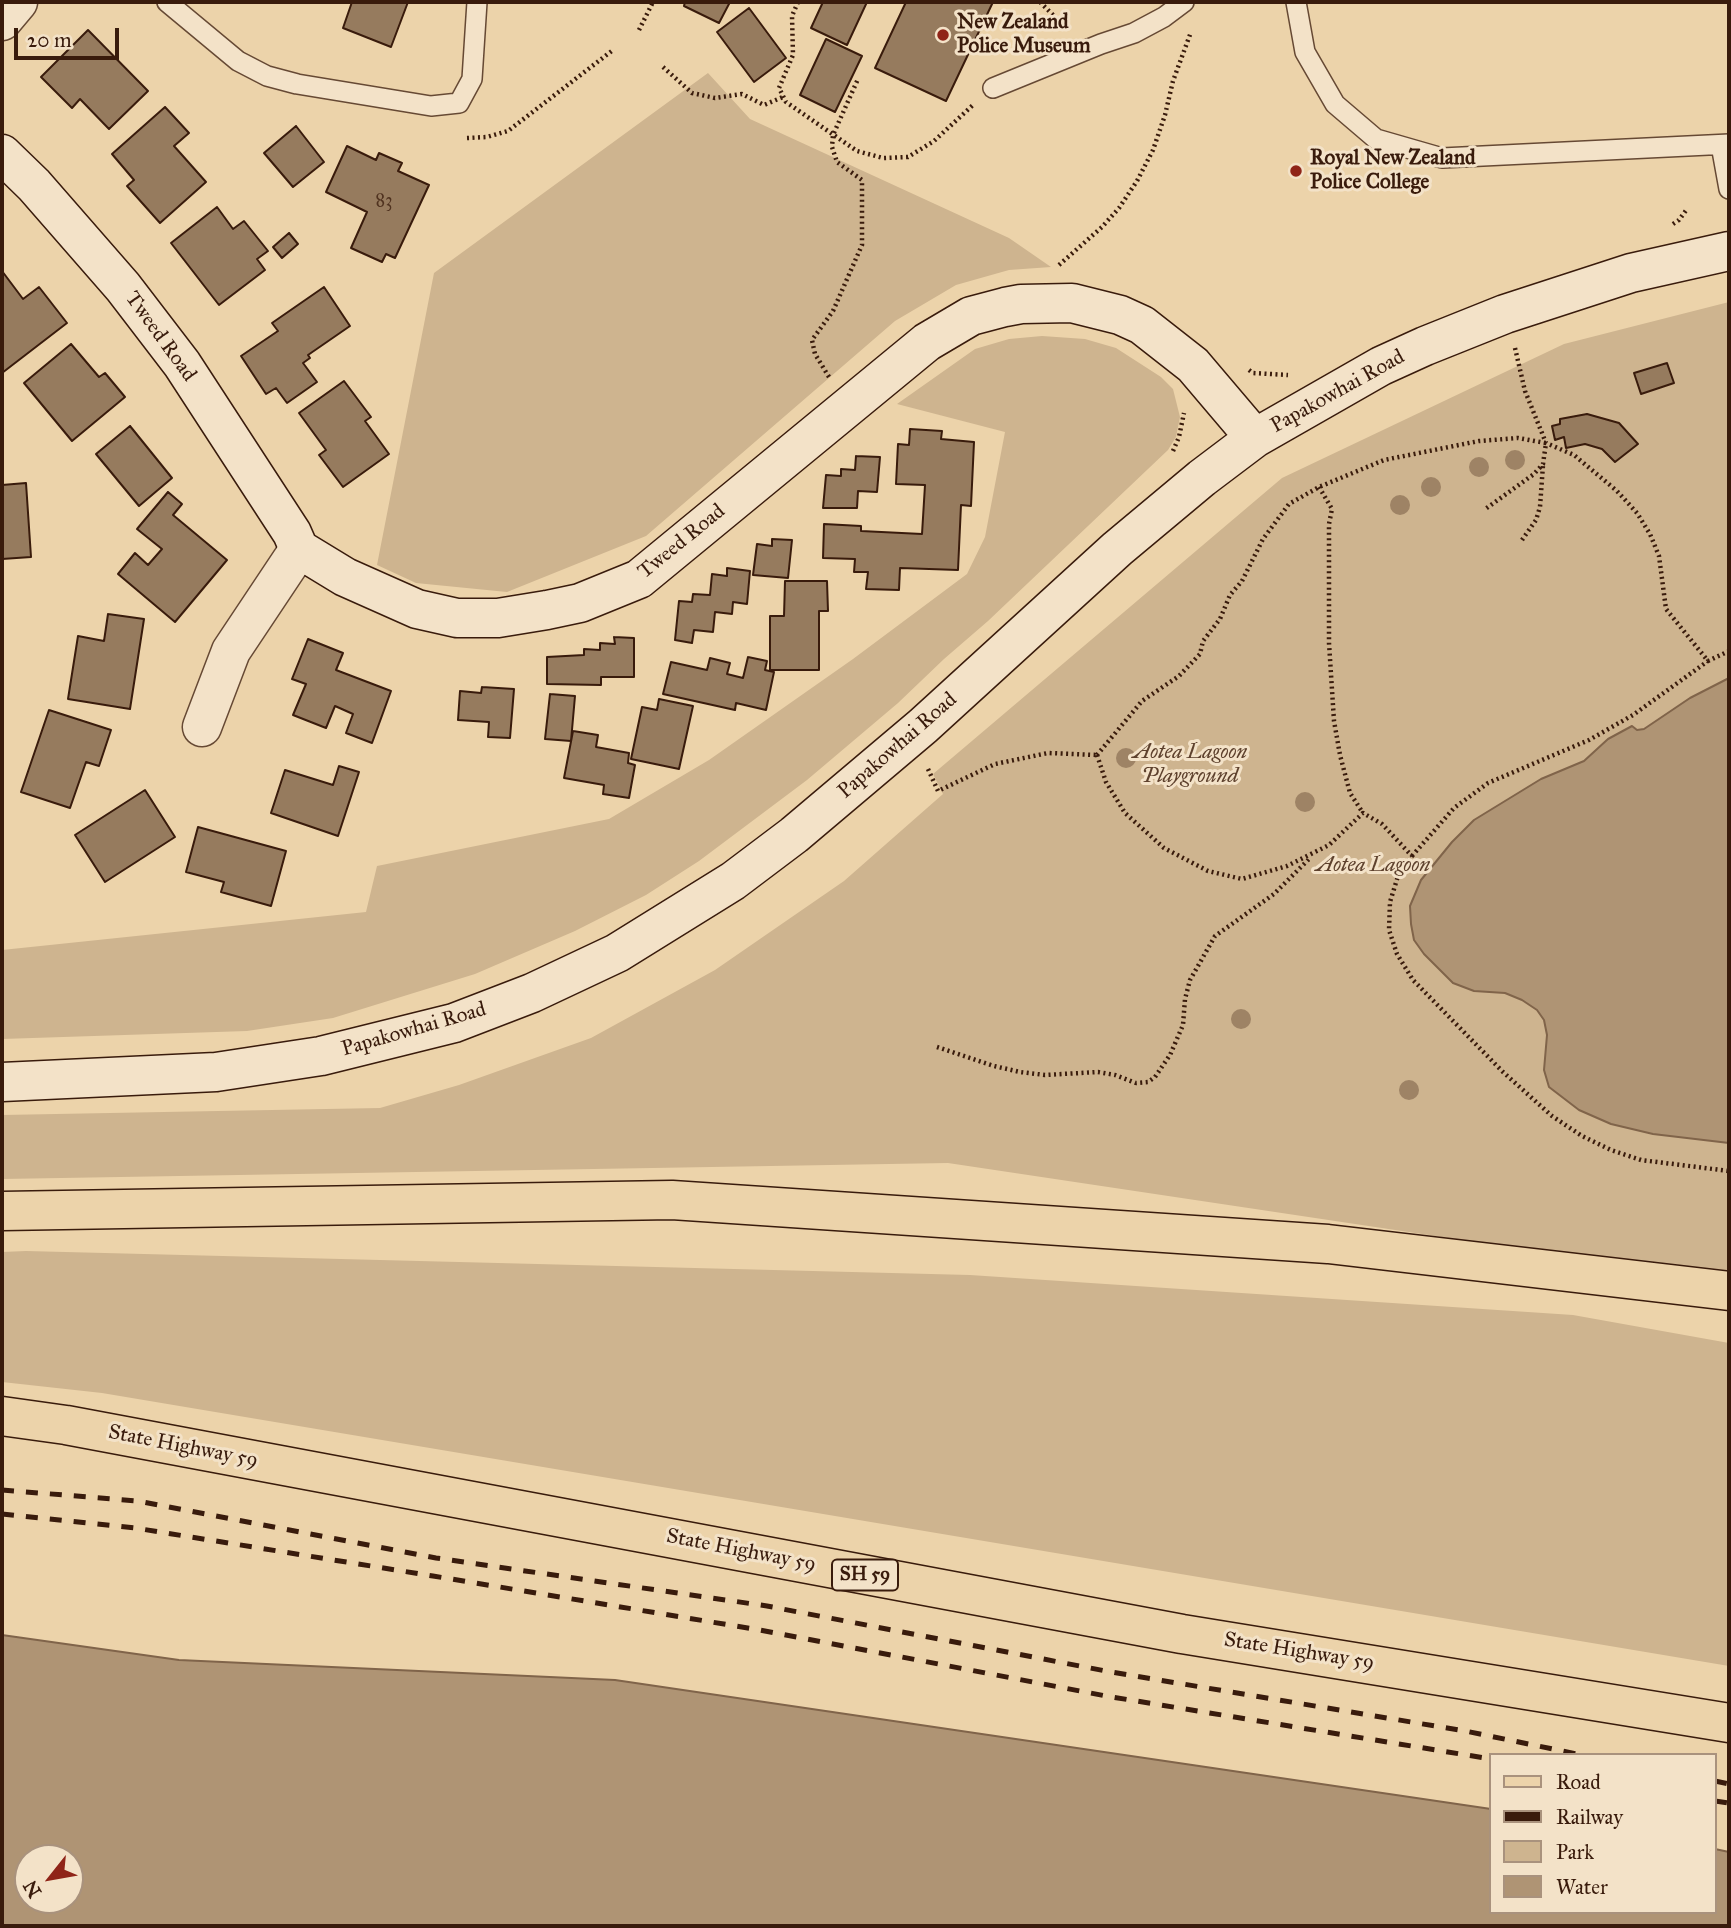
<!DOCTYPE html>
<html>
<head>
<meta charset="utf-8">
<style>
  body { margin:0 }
  #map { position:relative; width:1731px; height:1928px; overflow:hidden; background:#ecd3aa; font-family:"IM FELL Great Primer",serif }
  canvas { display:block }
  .frame { position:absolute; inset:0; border:4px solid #391b0c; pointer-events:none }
  .legend { position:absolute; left:1489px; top:1753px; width:228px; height:161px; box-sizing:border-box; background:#f3e2c8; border:2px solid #a9927d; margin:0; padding:9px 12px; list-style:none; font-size:21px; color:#391b0c }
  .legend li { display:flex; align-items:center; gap:14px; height:35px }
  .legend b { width:35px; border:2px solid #a9927d }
  .north { position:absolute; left:14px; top:1844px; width:70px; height:70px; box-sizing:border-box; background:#f3e2c8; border:2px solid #a9927d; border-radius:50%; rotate:239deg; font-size:19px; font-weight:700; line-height:28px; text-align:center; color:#391b0c }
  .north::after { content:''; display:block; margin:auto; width:24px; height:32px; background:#8f2418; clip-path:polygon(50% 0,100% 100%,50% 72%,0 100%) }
  .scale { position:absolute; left:14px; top:28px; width:105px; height:32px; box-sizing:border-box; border:4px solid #391b0c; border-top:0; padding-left:9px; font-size:21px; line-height:24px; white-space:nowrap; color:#391b0c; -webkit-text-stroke:5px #f3e2c8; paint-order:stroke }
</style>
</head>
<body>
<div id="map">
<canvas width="1731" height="1928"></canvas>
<div class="frame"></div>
<ul class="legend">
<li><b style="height:9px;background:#ecd3aa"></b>Road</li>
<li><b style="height:9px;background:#391b0c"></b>Railway</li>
<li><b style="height:19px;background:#ceb48f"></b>Park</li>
<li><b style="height:19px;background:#af9474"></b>Water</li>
</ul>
<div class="north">N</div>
<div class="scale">20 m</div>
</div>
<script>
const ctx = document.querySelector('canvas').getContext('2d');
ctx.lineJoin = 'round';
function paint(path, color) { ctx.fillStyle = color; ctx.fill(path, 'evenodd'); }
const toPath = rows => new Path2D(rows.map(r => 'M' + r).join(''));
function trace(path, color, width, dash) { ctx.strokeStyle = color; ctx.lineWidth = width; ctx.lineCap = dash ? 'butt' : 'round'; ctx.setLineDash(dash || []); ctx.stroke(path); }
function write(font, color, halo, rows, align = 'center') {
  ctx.font = font + ' "IM FELL Great Primer",serif'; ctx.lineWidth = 6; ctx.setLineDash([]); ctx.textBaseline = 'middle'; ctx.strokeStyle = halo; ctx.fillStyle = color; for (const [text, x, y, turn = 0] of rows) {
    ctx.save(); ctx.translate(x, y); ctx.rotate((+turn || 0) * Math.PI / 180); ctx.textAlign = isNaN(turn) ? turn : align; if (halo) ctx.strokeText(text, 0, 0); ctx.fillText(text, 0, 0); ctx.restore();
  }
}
paint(toPath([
  [708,73,750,119,1009,238,1051,267,1009,270,956,285,895,321,646,536,507,592,416,583,377,565,434,273],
  [1729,302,1729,1280,948,1163,2,1179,2,1115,380,1108,459,1085,591,1038,715,970,844,881,943,794,933,774,1282,478,1564,344],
  [1042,336,1085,339,1116,348,1161,377,1173,389,1180,417,1176,437,1168,450,988,621,944,659,898,703,807,780,699,861,646,895,575,931,475,974,333,1018,247,1031,2,1039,2,950,366,912,377,866,609,819,709,760,853,659,967,574,985,537,1005,432,897,404,975,349,1009,339],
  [26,1251,970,1275,1573,1315,1729,1343,1729,1666,102,1393,2,1382,2,1252]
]), '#ceb48f');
const water = toPath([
  [1729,678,1729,1143,1653,1134,1611,1124,1579,1110,1549,1087,1544,1070,1547,1035,1544,1020,1537,1010,1522,1000,1505,993,1474,991,1453,983,1424,954,1414,940,1411,924,1410,906,1421,880,1452,842,1474,820,1541,779,1584,761,1608,739,1632,726,1637,730,1644,729,1690,698,1729,678],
  [2,1635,179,1660,615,1680,1491,1809,1491,1912,1715,1912,1715,1849,1729,1852,1729,1926,2,1926,2,1635],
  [28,1858,70,1858,70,1900,28,1900,28,1858]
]);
paint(water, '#af9474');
trace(water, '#80644a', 2);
const building = toPath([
  [352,2,408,2,391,47,343,28,352,2],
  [685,2,730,2,719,23,684,6,685,2],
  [823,2,867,2,847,45,811,28,823,2],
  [906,2,993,2,946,101,875,68,906,2],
  [749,8,786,58,754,82,717,32,749,8],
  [88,30,148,91,109,129,80,99,72,108,41,77,88,30],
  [826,39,862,56,835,112,800,95,826,39],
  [165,107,189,133,174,146,206,182,160,223,127,186,134,180,112,154,165,107],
  [296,126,324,162,293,187,264,153,296,126],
  [347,146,376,160,379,153,402,163,398,171,429,185,395,258,386,254,382,262,351,248,367,212,326,192,347,146],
  [217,207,233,229,244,221,268,251,257,259,265,270,219,305,171,243,217,207],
  [289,233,298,244,282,258,273,247,289,233],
  [2,271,23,299,39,287,67,323,2,373,2,271],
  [324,287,350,326,308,355,310,358,303,363,317,382,287,403,276,388,266,394,241,356,278,331,272,323,324,287],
  [71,344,99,377,105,373,125,397,72,441,24,383,71,344],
  [1667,363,1674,383,1641,394,1634,373,1667,363],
  [344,381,371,417,365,421,389,454,343,487,319,455,326,450,299,413,344,381],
  [1587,414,1619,423,1638,444,1615,462,1602,449,1585,444,1566,448,1564,437,1555,440,1552,426,1560,424,1560,419,1587,414],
  [130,426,172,478,139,506,96,454,130,426],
  [910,429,942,431,941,439,974,442,971,506,961,505,958,570,900,568,899,590,866,589,868,572,854,572,855,559,823,558,824,524,861,526,861,531,922,534,925,485,896,484,898,444,909,445,910,429],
  [856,456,880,457,877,492,858,491,857,508,823,508,826,475,841,476,841,469,855,470,856,456],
  [26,483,31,557,2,559,2,485,26,483],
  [168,492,182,504,173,515,227,560,175,622,118,574,135,553,148,565,162,549,137,529,168,492],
  [772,539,792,540,788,578,753,575,757,544,772,546,772,539],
  [727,568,750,571,747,604,733,602,732,614,715,612,713,632,694,630,692,643,675,640,679,601,692,602,693,594,710,595,712,574,727,576,727,568],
  [785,581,827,581,828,611,819,611,819,670,770,670,770,616,784,616,785,581],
  [108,614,144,619,130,709,68,699,78,636,104,641,108,614],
  [614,637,634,638,634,677,601,677,601,685,547,684,547,657,584,655,584,649,600,650,600,643,615,644,614,637],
  [308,639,343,653,336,670,391,691,372,743,346,733,353,714,335,706,326,728,293,715,306,684,292,679,308,639],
  [748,657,767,661,765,670,774,672,766,710,736,703,735,710,663,694,671,662,707,670,710,658,730,663,727,674,743,678,748,657],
  [482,687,514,689,510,738,488,737,489,722,458,720,460,691,481,693,482,687],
  [550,694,575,696,571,741,545,739,550,694],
  [659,699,693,706,679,769,631,759,642,707,657,710,659,699],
  [49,710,111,730,99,766,86,762,70,808,21,792,49,710],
  [573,731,598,735,596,747,629,753,628,763,635,765,629,798,603,794,604,785,564,778,573,731],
  [339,766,359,772,338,836,271,813,285,770,333,785,339,766],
  [145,790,175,837,105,882,75,835,145,790],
  [198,827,286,851,271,906,221,892,224,882,186,872,198,827]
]);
paint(building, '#967b5e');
trace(building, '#391b0c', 2);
const lane = toPath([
  [167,2,238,61,267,76,297,84,431,106,459,103,472,79,477,2],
  [1296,2,1305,52,1335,104,1376,139,1442,158,1729,144],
  [993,88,1101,44,1134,33,1164,17,1184,2],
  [1721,145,1729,189]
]);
const street = toPath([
  [2,21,18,2],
  [202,727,231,651,299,549]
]);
const secondary = toPath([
  [2,154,34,185,123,287,182,364,292,533,299,549,345,577,417,609,457,618,498,618,547,610,580,603,639,579,927,342,971,316,1005,307,1021,304,1072,303,1120,315,1142,325,1193,365,1255,438],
  [2,1082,216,1072,321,1056,454,1023,532,993,617,953,733,881,794,835,923,726,1117,549,1202,478,1255,438,1381,366,1425,346,1505,314,1631,273,1729,251]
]);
const primary = toPath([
  [2,1211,672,1200,1328,1244,1729,1291],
  [2,1416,66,1425,1182,1634,1729,1723]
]);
trace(lane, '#664934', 22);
trace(street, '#664934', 41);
trace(secondary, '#391b0c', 41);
trace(primary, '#391b0c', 41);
trace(toPath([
  [798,2,792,16,793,55,779,88,786,102,857,151,883,158,908,157,934,141,973,105],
  [1040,2,1067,29],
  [639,30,653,2],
  [663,67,692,93,715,98,742,94,764,105,783,97],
  [467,138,487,137,508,131,613,50],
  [1673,224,1679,220,1687,209],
  [1059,265,1102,227,1119,208,1137,181,1153,150,1165,115,1173,81,1191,32],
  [1515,348,1525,391,1546,443,1574,455,1617,491,1637,513,1650,534,1659,556,1666,609,1708,661,1729,651],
  [1249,370,1253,373,1288,375],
  [829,377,815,354,812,340,833,311,862,245,862,180,837,162,832,147,833,135,858,79],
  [1173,451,1179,437,1184,413],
  [1319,487,1332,509,1329,524,1329,643,1334,721,1340,755,1350,793,1363,813],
  [1522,540,1536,520,1540,507,1543,465],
  [1097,755,1106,782,1125,813,1164,848,1208,871,1242,879,1287,866,1329,845,1363,813,1382,824,1412,856,1398,876,1390,902,1389,930,1397,954,1413,980,1503,1072,1552,1116,1582,1136,1611,1150,1641,1160,1729,1171],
  [1097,755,1142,701,1179,676,1200,654,1203,641,1220,619,1230,595,1242,581,1263,539,1289,504,1319,487,1384,460,1479,441,1518,438,1546,443,1543,464,1534,474,1484,510],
  [928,769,938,791,995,764,1048,753,1097,755],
  [1412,856,1454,808,1488,783,1589,740,1633,715,1708,661],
  [937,1047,994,1066,1020,1072,1045,1075,1098,1072,1115,1075,1136,1083,1148,1082,1155,1077,1170,1055,1183,1025,1185,999,1190,980,1215,936,1274,894,1311,857]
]), '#391b0c', 4.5, [2, 3.5]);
trace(lane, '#f3e2c8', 19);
trace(street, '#f3e2c8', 38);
trace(secondary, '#f3e2c8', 38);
trace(primary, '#ecd3aa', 38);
trace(toPath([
  [2,1490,138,1501,436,1558,767,1606,1111,1672,1465,1731,1582,1755],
  [2,1514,135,1528,433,1576,760,1630,1106,1696,1491,1759],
  [1715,1781,1729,1784],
  [1715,1801,1729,1803]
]), '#391b0c', 5, [12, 12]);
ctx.fillStyle = '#9e8365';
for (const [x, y] of [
  [1515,460],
  [1479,467],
  [1431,487],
  [1400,505],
  [1126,758],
  [1305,802],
  [1241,1019],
  [1409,1090]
]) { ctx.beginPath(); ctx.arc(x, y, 10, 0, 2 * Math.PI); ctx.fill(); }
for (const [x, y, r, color] of [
  [943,35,7,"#8f2418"],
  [1296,171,7,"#8f2418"]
]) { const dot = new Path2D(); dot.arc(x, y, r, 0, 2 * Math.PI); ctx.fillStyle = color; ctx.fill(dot); trace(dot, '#f3e2c8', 2.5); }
write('18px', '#503320', null, [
  ["83",384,202]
]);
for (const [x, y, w] of [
  [865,1575,66]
]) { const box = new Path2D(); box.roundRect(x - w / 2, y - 15.5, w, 31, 5); ctx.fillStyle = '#f3e2c8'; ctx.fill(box); trace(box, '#391b0c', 2); }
write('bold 19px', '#391b0c', null, [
  ["SH 59",865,1575]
]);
write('bold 21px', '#391b0c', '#f3e2c8', [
  ["New Zealand",957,23],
  ["Police Museum",957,47],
  ["Royal New Zealand",1310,159],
  ["Police College",1310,183]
], 'left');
write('21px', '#391b0c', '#f3e2c8', [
  ["Tweed Road",160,337,54],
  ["Papakowhai Road",1338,392,-29],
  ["Tweed Road",682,542,-39],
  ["Papakowhai Road",898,746,-41],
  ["Papakowhai Road",414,1030,-16],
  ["State Highway 59",183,1447,11],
  ["State Highway 59",741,1551,11],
  ["State Highway 59",1299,1652,9]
]);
write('italic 21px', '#5e412d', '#f3e2c8', [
  ["Aotea Lagoon",1190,753],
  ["Playground",1190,777],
  ["Aotea Lagoon",1373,866]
]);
</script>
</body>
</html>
